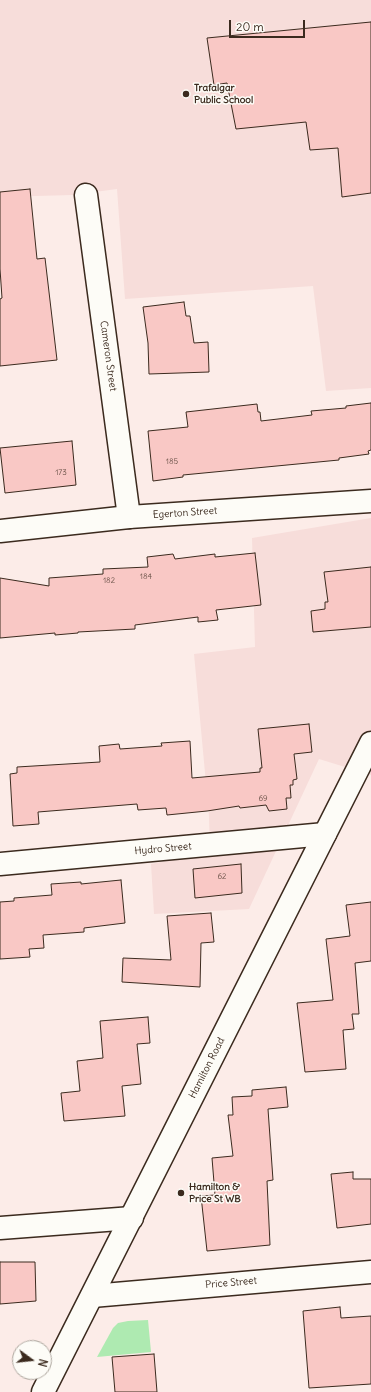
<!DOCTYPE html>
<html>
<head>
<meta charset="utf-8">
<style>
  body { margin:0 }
  #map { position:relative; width:371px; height:1392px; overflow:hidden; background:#fcece8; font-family:Delius,sans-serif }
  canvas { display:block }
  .north { position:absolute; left:12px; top:1340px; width:40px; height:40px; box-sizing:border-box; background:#fdfcf7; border:1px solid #afa8a0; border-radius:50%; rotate:105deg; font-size:11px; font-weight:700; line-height:16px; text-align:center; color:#3b2a1e }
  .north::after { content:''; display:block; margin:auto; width:14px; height:18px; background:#3b2a1e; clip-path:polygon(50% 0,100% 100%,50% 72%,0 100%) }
  .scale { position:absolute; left:229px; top:20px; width:76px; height:18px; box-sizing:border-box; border:2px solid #3b2a1e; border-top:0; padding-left:5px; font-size:12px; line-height:14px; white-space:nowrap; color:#3b2a1e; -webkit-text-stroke:3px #fdfcf7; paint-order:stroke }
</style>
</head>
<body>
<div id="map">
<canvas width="371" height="1392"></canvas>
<div class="north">N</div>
<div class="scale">20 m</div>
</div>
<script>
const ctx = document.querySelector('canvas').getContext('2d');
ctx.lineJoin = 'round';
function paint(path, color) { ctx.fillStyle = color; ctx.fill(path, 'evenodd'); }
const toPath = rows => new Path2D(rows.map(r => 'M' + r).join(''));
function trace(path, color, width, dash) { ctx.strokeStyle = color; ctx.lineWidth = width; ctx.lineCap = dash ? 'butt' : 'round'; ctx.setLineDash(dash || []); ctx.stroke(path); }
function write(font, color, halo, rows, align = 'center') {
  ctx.font = font + ' Delius,sans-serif'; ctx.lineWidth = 3; ctx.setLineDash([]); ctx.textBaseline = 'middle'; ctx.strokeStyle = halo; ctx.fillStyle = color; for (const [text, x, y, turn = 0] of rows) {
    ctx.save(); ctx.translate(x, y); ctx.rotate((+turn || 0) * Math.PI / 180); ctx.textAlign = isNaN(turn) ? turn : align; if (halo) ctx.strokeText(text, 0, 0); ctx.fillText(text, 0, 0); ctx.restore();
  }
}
paint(toPath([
  [0,0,371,0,371,388,326,391,313,286,125,299,117,189,72,195,0,197],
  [371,518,371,775,319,759,249,909,154,914,151,864,210,852,209,816,194,654,255,647,252,538]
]), '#f7ddda');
paint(toPath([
  [148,1320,151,1352,97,1357,113,1328,118,1323,128,1321]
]), '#aeeab1');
const building = toPath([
  [371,22,371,193,342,197,338,148,310,150,306,122,236,129,227,83,214,85,207,38,371,22],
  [30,189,37,259,45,258,57,360,0,366,0,299,2,298,0,269,0,192,30,189],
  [184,302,186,316,190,316,194,343,208,342,209,372,149,374,148,343,143,307,184,302],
  [371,403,371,450,368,451,369,454,339,458,339,460,183,475,183,477,153,481,148,431,188,427,186,412,257,404,258,412,260,412,261,421,312,415,311,411,346,408,346,406,371,403],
  [72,441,76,485,5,493,0,448,72,441],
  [255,553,261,605,216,610,218,620,198,622,198,617,135,625,135,629,78,632,78,633,55,635,55,633,0,638,0,578,49,586,49,578,103,574,103,569,148,567,147,557,173,554,175,559,215,554,215,557,255,553],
  [371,567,371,627,313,632,311,611,325,609,325,602,328,602,324,572,371,567],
  [309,724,312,752,294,754,297,779,293,780,293,785,290,785,291,798,286,798,287,809,269,811,266,805,240,808,239,806,207,811,167,815,166,808,138,810,137,804,38,812,39,824,13,826,10,774,17,773,17,767,100,762,99,746,119,744,120,749,162,746,161,743,190,741,192,778,260,772,260,768,262,768,258,729,309,724],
  [241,864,242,893,195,898,193,869,241,864],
  [121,880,125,923,84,928,84,932,43,935,44,948,29,949,30,957,0,959,0,902,14,901,14,898,52,895,51,884,81,882,81,884,121,880],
  [371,902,371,961,355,963,359,1014,352,1014,354,1029,343,1030,346,1069,305,1072,297,1003,333,1000,326,939,350,936,346,905,371,902],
  [211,913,214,942,201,943,200,987,122,982,123,958,171,960,167,916,211,913],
  [148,1017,150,1043,137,1044,141,1084,122,1086,125,1116,64,1121,61,1093,80,1091,77,1061,103,1058,100,1021,148,1017],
  [286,1087,288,1107,268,1109,273,1180,267,1181,270,1245,207,1251,201,1196,215,1195,212,1158,233,1156,228,1115,233,1115,232,1097,252,1096,252,1090,286,1087],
  [353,1172,353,1179,371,1179,371,1224,337,1228,331,1174,353,1172],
  [0,1262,35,1262,36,1301,0,1304,0,1262],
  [340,1307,341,1318,371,1316,371,1384,309,1388,303,1311,340,1307],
  [154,1354,157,1392,115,1392,112,1357,154,1354]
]);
paint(building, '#f9c8c5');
trace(building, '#3b2a1e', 1);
const minor = toPath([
  [86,195,129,517],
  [0,864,325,834],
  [0,1228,132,1218],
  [92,1296,371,1272]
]);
const tertiary = toPath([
  [0,531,129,517,371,501]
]);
const secondary = toPath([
  [43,1392,371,743]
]);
trace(minor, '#3b2a1e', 25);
trace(tertiary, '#3b2a1e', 25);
trace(secondary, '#3b2a1e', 25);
trace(minor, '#fdfcf7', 22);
trace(tertiary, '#fdfcf7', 22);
trace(secondary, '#fdfcf7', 22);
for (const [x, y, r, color] of [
  [186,94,4,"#3b2a1e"],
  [181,1193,4,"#3b2a1e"]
]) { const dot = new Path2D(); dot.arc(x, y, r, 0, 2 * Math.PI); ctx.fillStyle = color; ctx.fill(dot); trace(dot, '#fdfcf7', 1.5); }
write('8px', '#6a5248', null, [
  ["185",172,462],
  ["173",61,473],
  ["184",146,577],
  ["182",109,581],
  ["69",263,799],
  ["62",222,877]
]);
write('bold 10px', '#3b2a1e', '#fdfcf7', [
  ["Trafalgar",194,88],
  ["Public School",194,100],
  ["Hamilton &",189,1187],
  ["Price St WB",189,1199]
], 'left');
write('10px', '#3b2a1e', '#fdfcf7', [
  ["Cameron Street",108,356,82],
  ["Egerton Street",185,513,-4],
  ["Hydro Street",163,849,-5],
  ["Hamilton Road",207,1068,-63],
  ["Price Street",231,1283,-5]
]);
</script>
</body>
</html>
